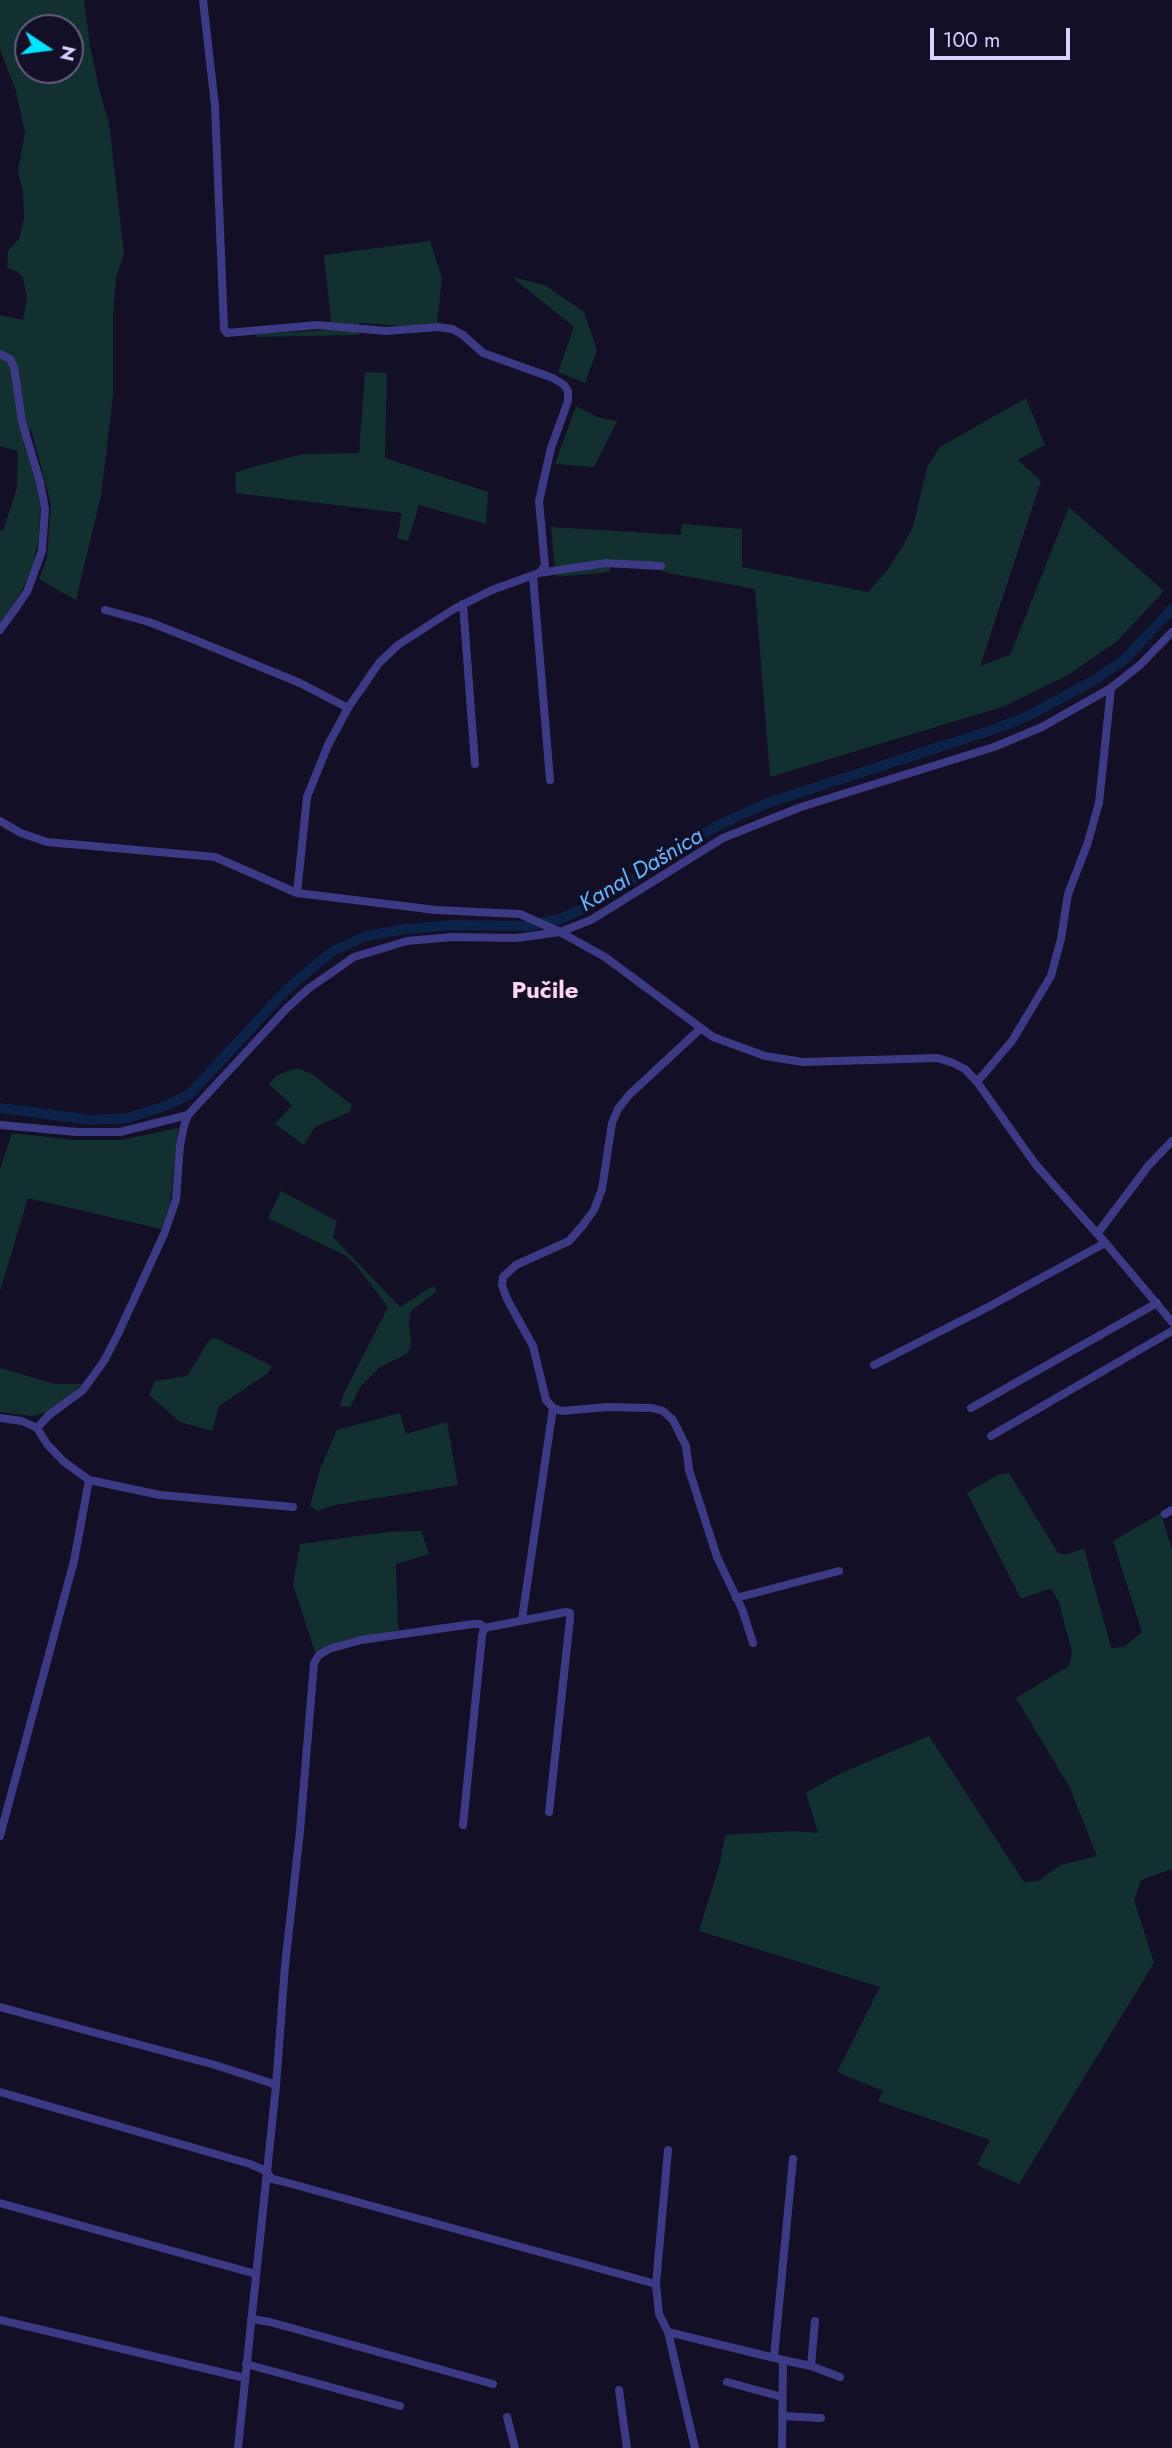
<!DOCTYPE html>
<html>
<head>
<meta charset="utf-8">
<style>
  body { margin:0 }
  #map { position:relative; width:1172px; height:2448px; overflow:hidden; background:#130f26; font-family:Jost,sans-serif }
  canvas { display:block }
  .north { position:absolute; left:14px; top:14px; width:70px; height:70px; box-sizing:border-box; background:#130f26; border:2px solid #625e7d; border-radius:50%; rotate:103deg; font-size:19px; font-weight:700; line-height:28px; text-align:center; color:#d9d4ff }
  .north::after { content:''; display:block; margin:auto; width:24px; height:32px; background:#00e5ff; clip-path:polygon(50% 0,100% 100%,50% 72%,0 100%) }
  .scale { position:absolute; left:930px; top:28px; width:140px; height:32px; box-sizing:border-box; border:4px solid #d9d4ff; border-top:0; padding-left:9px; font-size:21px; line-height:24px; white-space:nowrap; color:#d9d4ff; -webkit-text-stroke:5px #130f26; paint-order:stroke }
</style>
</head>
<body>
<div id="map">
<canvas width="1172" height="2448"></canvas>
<div class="north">N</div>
<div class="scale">100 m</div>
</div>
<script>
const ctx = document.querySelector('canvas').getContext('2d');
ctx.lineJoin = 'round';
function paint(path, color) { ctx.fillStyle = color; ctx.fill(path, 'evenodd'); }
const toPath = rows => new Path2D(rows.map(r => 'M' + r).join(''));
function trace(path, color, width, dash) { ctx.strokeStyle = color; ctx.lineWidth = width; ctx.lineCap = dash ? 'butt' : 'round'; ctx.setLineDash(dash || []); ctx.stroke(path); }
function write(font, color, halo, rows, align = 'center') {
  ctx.font = font + ' Jost,sans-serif'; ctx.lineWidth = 7; ctx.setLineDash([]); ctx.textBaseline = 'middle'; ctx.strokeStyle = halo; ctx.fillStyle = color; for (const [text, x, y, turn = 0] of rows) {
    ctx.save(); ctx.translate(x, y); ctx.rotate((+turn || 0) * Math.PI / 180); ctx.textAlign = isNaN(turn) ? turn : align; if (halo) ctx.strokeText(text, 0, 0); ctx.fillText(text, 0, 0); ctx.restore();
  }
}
paint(toPath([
  [0,0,84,0,90,46,101,96,109,123,124,254,116,277,113,316,113,396,101,496,76,600,39,579,47,558,51,504,31,429,24,445,35,475,40,507,39,539,31,571,20,594,0,623,0,530,3,531,17,488,18,451,0,446,0,315,23,320,27,299,23,277,18,272,7,268,8,251,19,239,24,218,23,193,18,170,25,133,16,91,0,49],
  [28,28,70,28,70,70,28,70],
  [430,241,442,278,437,323,404,326,359,323,359,335,256,337,256,334,332,330,324,255],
  [512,277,545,285,584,312,597,350,585,383,558,372,574,327],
  [365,372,387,373,385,458,488,492,486,524,419,505,408,541,397,538,402,513,236,493,235,473,249,468,303,454,359,453],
  [1026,398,1045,445,1018,460,1041,481,980,666,1010,655,1069,507,1164,591,1116,642,1068,675,1002,707,770,777,755,589,663,572,663,563,610,559,610,572,556,577,551,527,681,535,682,524,742,529,742,567,868,592,886,572,904,544,913,526,927,467,940,447],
  [576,406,597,417,617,421,594,467,555,464],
  [293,1069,300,1069,312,1074,352,1105,350,1112,315,1127,304,1145,275,1124,292,1105,269,1084,276,1076],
  [178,1128,170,1205,161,1229,28,1198,0,1291,0,1169,12,1133,74,1140,121,1140],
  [281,1191,337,1221,333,1237,400,1307,433,1286,437,1291,411,1311,409,1324,411,1346,407,1354,380,1367,360,1387,350,1407,340,1406,343,1395,388,1307,355,1264,346,1256,268,1218],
  [215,1338,272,1366,268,1373,219,1406,212,1431,180,1422,149,1395,155,1381,187,1376,210,1339],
  [0,1368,56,1384,83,1384,48,1412,32,1416,0,1412],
  [400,1413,406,1434,447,1422,458,1485,335,1505,317,1511,310,1506,320,1469,337,1430],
  [1009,1473,1058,1553,1066,1555,1084,1548,1111,1648,1124,1647,1142,1632,1113,1541,1161,1513,1172,1550,1172,1869,1141,1880,1134,1900,1154,1963,1019,2184,977,2165,990,2140,878,2101,883,2091,837,2072,880,1987,699,1931,720,1863,725,1835,793,1831,818,1833,806,1793,841,1773,929,1736,1024,1882,1038,1881,1060,1865,1097,1856,1070,1788,1016,1698,1069,1666,1072,1652,1059,1603,1051,1588,1021,1599,967,1493,997,1475],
  [421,1531,429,1554,396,1564,398,1630,327,1646,315,1652,293,1585,300,1544,387,1532]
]), '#12302f');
trace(toPath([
  [0,1108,92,1120,128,1118,168,1105,190,1094,288,988,333,951,366,936,406,929,454,925,529,926,560,919,595,903,715,827,767,803,995,729,1028,716,1095,680,1125,659,1172,609]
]), '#0c2248', 10);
trace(toPath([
  [203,0,215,106,224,329,227,333,317,325,386,331,438,327,452,329,463,335,483,353,553,378,564,385,568,391,568,401,551,448,539,501,545,566,539,573],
  [0,354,10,359,14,367,22,422,40,482,45,509,42,551,35,570,27,592,0,630],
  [533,576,550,780],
  [463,604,475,764],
  [105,610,149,622,195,640,300,683,348,708],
  [0,821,21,833,47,842,215,857,297,893,436,910,520,914,560,932,605,957,713,1037,765,1056,803,1062,938,1058,953,1063,965,1069,977,1082,1036,1165,1109,1247,1172,1322],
  [297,893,307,797,328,745,348,708,379,663,398,645,454,609,492,590,539,573,606,563,661,566],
  [700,1029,629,1095,618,1109,612,1123,602,1189,594,1210,583,1225,569,1241,516,1265,503,1277,502,1285,507,1299,533,1346,546,1400,553,1408,562,1411,608,1407,652,1408,663,1411,673,1420,686,1446,689,1470,717,1557,742,1609,753,1643],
  [977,1082,1012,1041,1051,976,1061,939,1068,894,1087,845,1099,803,1111,688],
  [0,1125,77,1132,120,1132,188,1115,287,1008,308,989,354,957,407,941,452,937,516,938,560,932,591,920,723,838,801,807,994,747,1042,727,1111,688,1140,665,1172,632],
  [1097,1234,1149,1165,1172,1141],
  [874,1365,990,1306,1105,1243],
  [971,1408,1157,1303],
  [0,1418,22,1421,37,1428,47,1444,63,1461,89,1480,160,1495,293,1507],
  [37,1428,49,1415,83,1390,104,1361,118,1334,164,1234,176,1200,180,1145,184,1126,188,1115],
  [991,1436,1172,1331],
  [1165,1514,1172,1510],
  [736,1598,839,1571],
  [522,1619,553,1408],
  [463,1825,482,1636,484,1628,566,1612,570,1613,570,1619,549,1812],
  [0,1836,74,1561,89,1480],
  [0,2007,215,2065,271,2083,276,2086,238,2448],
  [276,2086,285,1966,300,1831,314,1663,319,1655,329,1649,361,1640,473,1624,480,1624,484,1628],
  [0,2092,250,2164,266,2171,272,2179,281,2181,656,2284,659,2314,668,2332,695,2448],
  [0,2203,256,2274],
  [656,2284,668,2150],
  [251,2319,270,2322,493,2384],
  [0,2320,245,2378],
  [668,2332,783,2360,782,2448],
  [774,2357,793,2159],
  [783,2360,811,2366,840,2377],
  [246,2364,400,2406],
  [811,2366,815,2321],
  [727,2382,782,2397],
  [619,2390,627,2448],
  [782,2416,821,2418],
  [507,2417,515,2448]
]), '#3d3a85', 8);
write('italic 23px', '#62b6ff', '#130f26', [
  ["Kanal Dašnica",642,871,-31]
]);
write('bold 24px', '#ffd6f0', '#130f26', [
  ["Pučile",545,992]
]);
</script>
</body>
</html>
